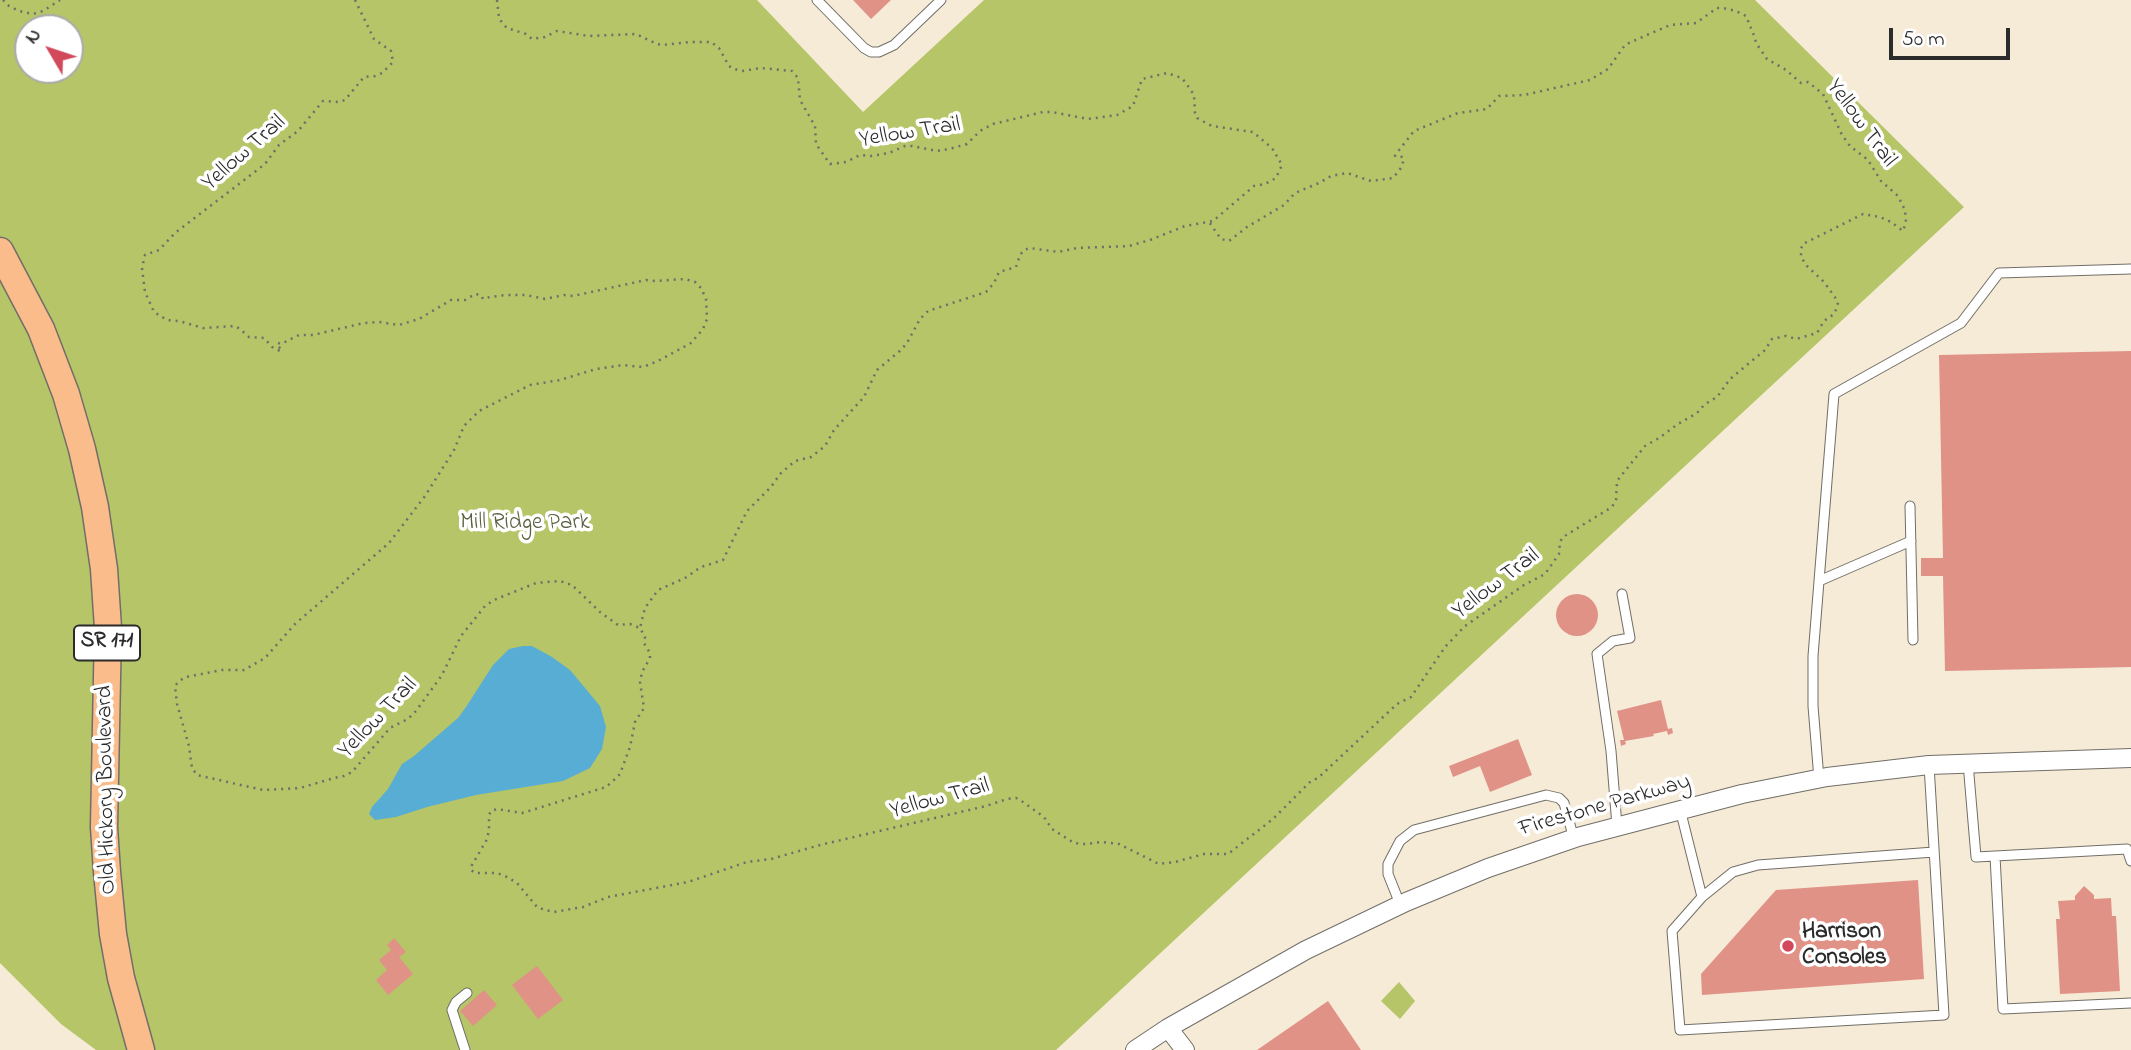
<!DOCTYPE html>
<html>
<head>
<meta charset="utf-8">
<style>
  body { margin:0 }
  #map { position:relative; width:2131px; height:1050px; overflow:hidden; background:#f5ebd7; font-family:"Indie Flower",sans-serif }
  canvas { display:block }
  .north { position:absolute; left:14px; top:14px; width:70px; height:70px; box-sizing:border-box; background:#fff; border:2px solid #aaa; border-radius:50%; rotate:309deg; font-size:19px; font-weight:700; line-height:28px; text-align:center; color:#2b2b2b }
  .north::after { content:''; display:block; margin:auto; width:24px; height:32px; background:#d1495b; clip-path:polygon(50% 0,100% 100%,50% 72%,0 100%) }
  .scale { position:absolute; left:1889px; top:28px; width:121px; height:32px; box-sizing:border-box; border:4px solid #2b2b2b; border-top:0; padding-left:9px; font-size:21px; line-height:24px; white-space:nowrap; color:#2b2b2b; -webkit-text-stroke:5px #fff; paint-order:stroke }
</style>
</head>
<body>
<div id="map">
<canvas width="2131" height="1050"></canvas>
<div class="north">N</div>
<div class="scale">50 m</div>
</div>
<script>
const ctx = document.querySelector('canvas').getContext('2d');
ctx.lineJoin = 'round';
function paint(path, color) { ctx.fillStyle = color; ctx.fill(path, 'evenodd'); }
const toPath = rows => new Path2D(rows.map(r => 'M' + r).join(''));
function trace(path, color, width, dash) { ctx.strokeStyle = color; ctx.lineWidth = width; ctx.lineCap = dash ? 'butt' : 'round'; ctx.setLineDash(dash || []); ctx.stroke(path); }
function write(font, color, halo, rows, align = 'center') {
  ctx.font = font + ' "Indie Flower",sans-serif'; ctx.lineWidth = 7; ctx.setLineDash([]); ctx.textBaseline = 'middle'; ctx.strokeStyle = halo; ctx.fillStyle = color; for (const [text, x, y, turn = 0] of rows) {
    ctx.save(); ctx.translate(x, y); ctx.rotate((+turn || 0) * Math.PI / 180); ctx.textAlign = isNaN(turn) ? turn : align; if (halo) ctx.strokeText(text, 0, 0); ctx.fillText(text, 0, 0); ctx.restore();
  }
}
paint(toPath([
  [0,0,757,0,863,112,984,0,1755,0,1964,207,1056,1050,96,1050,61,1024,0,963],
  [28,28,70,28,70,70,28,70],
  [1399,982,1415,1001,1400,1019,1381,1001]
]), '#b5c568');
paint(toPath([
  [523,646,532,646,552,657,570,670,600,706,606,727,602,749,590,768,563,781,476,795,427,807,396,817,375,820,369,814,372,807,388,789,402,764,414,756,458,718,466,707,493,665,509,649]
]), '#58add4');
paint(toPath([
  [853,0,891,0,871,19],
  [2131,351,2131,667,1945,671,1943,576,1921,576,1921,558,1943,558,1939,355],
  '1556 615a21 21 0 1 1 42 0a21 21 0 1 1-42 0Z',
  [1661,700,1668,729,1672,728,1673,733,1668,735,1667,731,1653,734,1654,736,1625,741,1626,744,1621,746,1620,740,1624,740,1617,711],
  [1518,739,1532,775,1490,792,1480,766,1453,777,1449,766],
  [1918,880,1924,979,1702,995,1701,974,1776,890],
  [2084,886,2094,895,2094,899,2111,898,2112,916,2116,916,2120,991,2060,994,2056,919,2060,919,2058,901,2075,900,2075,896],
  [394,938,406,952,399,957,413,974,388,995,376,980,387,970,379,960,391,950,387,945],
  [537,966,563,1000,538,1019,512,985],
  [484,990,497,1005,473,1026,460,1011],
  [1328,1001,1361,1050,1257,1050]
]), '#e19287');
const lane = toPath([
  [817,0,864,48,871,52,879,52,894,45,941,0],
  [1910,506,1913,640],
  [1819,581,1911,541],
  [1968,763,1976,857,2127,849,2131,861],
  [1819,779,1813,706,1813,656,1834,394,1961,323,1999,273,2131,269],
  [1680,809,1702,897,1672,931,1680,1030,1944,1015,1929,765],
  [1617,826,1611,751,1597,654,1613,641,1630,638,1622,594],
  [1995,856,2003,1009,2131,1003],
  [1702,897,1733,872,1758,865,1934,852],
  [1400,904,1388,874,1388,864,1400,841,1414,830,1546,795,1559,798,1564,803,1574,839],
  [465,1050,452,1010,456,1002,467,993]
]);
const street = toPath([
  [1168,1028,1185,1050],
  [1135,1050,1168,1028,1306,950,1406,902,1488,868,1578,837,1742,794,1827,777,1929,765,2131,758]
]);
const primary = toPath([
  [0,251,41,329,66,394,82,449,95,507,104,569,108,628,104,827,107,872,113,934,121,978,141,1050]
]);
trace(lane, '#726e67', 11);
trace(street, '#726e67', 20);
trace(primary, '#726e67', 29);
trace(toPath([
  [3,0,9,6,19,11,33,14,43,11,60,0],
  [355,0,374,39,391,51,393,62,382,73,375,76,364,77,345,100,339,102,323,101,298,131,279,145,265,164,175,233,159,250,145,255,142,268,145,292,154,312,167,320,179,321,203,328,235,326,240,329,249,337,264,338,272,347,280,351,282,350,277,345,278,343,281,344,299,335,313,335,364,323,379,322,399,325,419,319,451,300,465,300,475,294,481,295,483,299,490,297,506,295,526,295,545,299,564,295,573,296,646,280,655,281,685,279,695,282,701,288,706,299,707,319,703,329,691,343,658,361,643,367,623,365,596,369,560,380,530,385,479,411,464,426,454,450,425,496,389,543,295,624,265,658,244,670,222,670,186,677,179,681,175,686,177,704,189,746,192,768,197,775,263,790,300,788,334,778,344,776,352,772,390,728,408,719,416,711,442,675,461,636,485,606,494,600,536,583,560,581,572,585,600,612,618,625,630,624,640,628,645,637,644,643,650,653,650,658,642,672,640,682,644,708,635,722,630,747,620,774,613,781,606,787,532,810,522,813,497,809,491,811,489,815,489,831,486,841,472,865,471,870,475,873,497,873,507,877,517,883,537,907,545,910,554,912,583,907,608,897,688,882,747,862,771,859,820,845,986,806,1007,799,1016,798,1023,802,1044,817,1052,829,1074,843,1085,844,1102,842,1119,844,1159,864,1175,862,1204,854,1228,854,1273,819,1311,781,1318,778,1397,704,1411,697,1445,647,1465,626,1524,585,1545,574,1559,554,1560,542,1563,537,1612,507,1616,500,1617,481,1645,446,1659,438,1678,424,1697,413,1705,404,1717,397,1730,379,1765,350,1772,339,1786,336,1796,339,1817,333,1824,321,1834,314,1838,305,1837,300,1824,282,1807,266,1801,257,1801,249,1803,244,1863,214,1880,217,1891,222,1903,231,1906,222,1905,210,1898,196,1881,181,1868,160,1850,146,1842,135,1823,94,1808,82,1801,83,1786,70,1767,59,1756,43,1755,38,1746,16,1736,11,1723,8,1717,8,1696,23,1670,25,1631,42,1625,45,1608,69,1590,80,1524,95,1499,96,1487,109,1458,113,1414,131,1396,154,1395,156,1402,157,1404,159,1401,168,1393,178,1371,181,1347,173,1331,176,1319,183,1295,193,1284,205,1247,227,1229,241,1221,239,1209,222],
  [497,0,499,18,503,24,507,28,526,34,532,39,545,37,557,31,589,36,636,34,657,44,663,45,690,42,711,42,719,48,729,66,734,69,742,71,761,68,792,71,798,78,800,100,815,126,816,144,830,164,846,162,860,155,871,156,889,153,905,146,912,146,937,151,949,149,967,144,980,131,993,124,1043,112,1052,112,1088,119,1117,115,1133,106,1142,79,1167,73,1182,78,1188,86,1194,95,1195,113,1197,118,1212,126,1253,132,1272,148,1282,165,1276,178,1265,184,1254,186,1213,221,1185,226,1150,240,1129,246,1077,248,1058,252,1030,248,1024,250,1020,255,1016,267,999,272,994,283,986,292,928,311,920,319,907,343,901,350,877,370,864,397,834,430,825,446,811,457,795,461,780,474,771,487,747,511,723,560,701,567,685,578,658,590,645,608,640,628]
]), '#726e67', 2.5, [2, 5]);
trace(lane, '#fff', 9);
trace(street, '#fff', 18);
trace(primary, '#fabc8b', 26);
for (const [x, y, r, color] of [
  [1788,946,7,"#d1495b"]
]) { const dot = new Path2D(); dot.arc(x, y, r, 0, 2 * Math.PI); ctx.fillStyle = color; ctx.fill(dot); trace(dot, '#fff', 2.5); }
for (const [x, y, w] of [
  [107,643,66]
]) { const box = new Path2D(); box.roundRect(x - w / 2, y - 17.5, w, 35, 5); ctx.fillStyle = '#fff'; ctx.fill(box); trace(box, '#2b2b2b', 2); }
write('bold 21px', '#2b2b2b', null, [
  ["SR 171",107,643]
]);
write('23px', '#2b2b2b', '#fff', [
  ["Yellow Trail",1860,124,54],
  ["Yellow Trail",910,134,-9],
  ["Yellow Trail",245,154,-41],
  ["Yellow Trail",1497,585,-37],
  ["Yellow Trail",379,719,-46],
  ["Old Hickory Boulevard",108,790,-91],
  ["Yellow Trail",940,800,-15],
  ["Firestone Parkway",1605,807,-16]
]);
write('23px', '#5b6140', '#fff', [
  ["Mill Ridge Park",525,524]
]);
write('bold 23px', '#2b2b2b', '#fff', [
  ["Harrison",1802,933],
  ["Consoles",1802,959]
], 'left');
</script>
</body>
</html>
